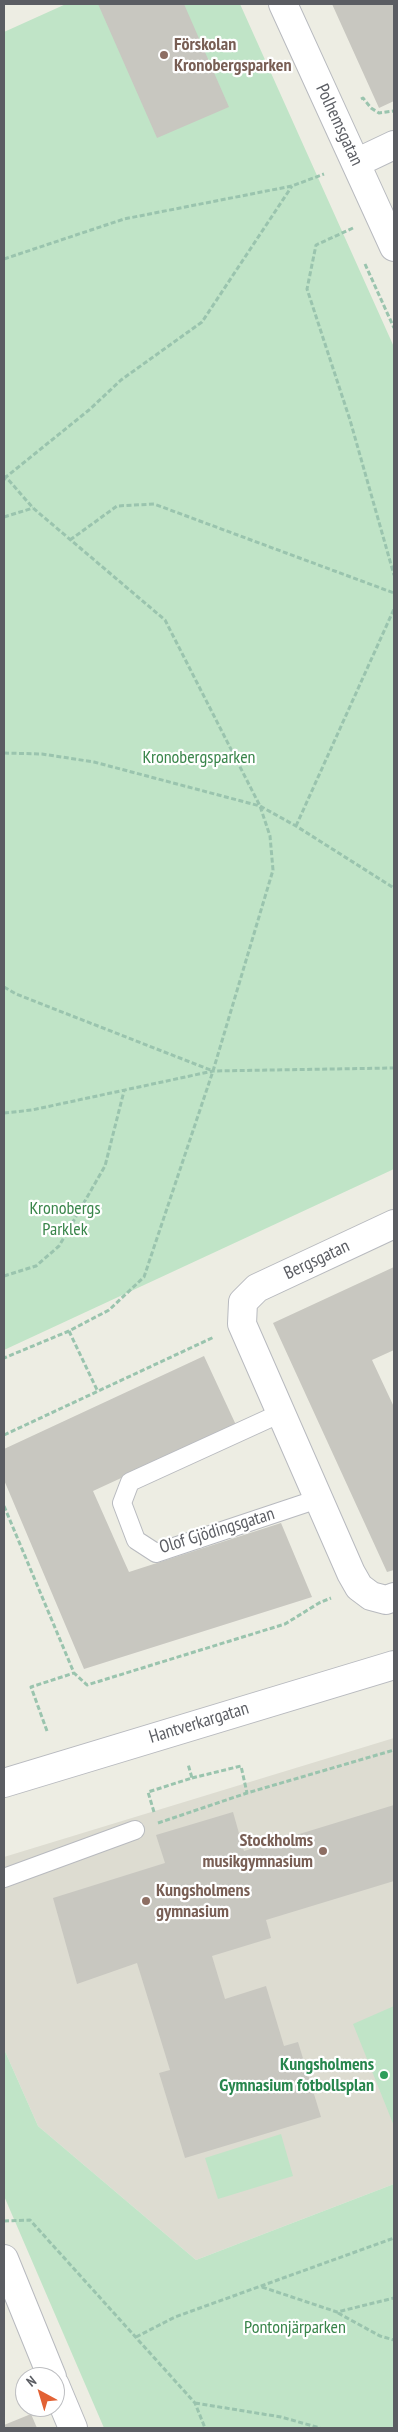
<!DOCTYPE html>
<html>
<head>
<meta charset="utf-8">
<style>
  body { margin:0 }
  #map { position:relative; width:398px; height:2432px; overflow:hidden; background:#edede3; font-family:"PT Sans Narrow",sans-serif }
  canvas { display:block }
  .frame { position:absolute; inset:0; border:5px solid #5b5d63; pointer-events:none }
  .north { position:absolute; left:15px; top:2367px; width:50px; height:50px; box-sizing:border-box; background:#fff; border:1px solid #bdbec1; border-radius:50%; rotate:321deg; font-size:14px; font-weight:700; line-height:20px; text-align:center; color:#5b5d63 }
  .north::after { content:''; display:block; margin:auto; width:18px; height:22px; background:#e26235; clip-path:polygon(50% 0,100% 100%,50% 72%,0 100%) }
</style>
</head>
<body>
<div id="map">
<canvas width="398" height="2432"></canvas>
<div class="frame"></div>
<div class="north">N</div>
</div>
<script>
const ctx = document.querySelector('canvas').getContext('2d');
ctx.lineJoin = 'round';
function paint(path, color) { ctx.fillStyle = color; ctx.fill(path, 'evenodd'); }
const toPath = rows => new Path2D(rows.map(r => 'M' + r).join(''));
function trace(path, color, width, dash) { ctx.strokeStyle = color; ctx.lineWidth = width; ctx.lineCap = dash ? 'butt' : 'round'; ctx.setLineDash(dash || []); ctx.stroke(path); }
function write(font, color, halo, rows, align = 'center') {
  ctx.font = font + ' "PT Sans Narrow",sans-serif'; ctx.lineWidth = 4.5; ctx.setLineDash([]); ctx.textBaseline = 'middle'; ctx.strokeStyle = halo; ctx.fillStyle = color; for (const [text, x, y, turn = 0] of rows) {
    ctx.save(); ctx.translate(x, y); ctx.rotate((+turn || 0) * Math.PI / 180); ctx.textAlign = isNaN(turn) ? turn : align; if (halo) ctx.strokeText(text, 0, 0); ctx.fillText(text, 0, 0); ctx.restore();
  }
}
paint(toPath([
  [394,1738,394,2184,196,2260,38,2126,4,2049,4,1857]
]), '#dddcd1');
paint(toPath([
  [66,4,240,4,394,347,394,1169,4,1350,4,32],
  [394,2006,394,2126,353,2024],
  [4,2049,38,2126,196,2260,394,2184,394,2428,104,2428,4,2196],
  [281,2134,293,2176,218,2199,205,2158]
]), '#c0e4c7');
paint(toPath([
  [98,4,184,4,229,107,157,138],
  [332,4,394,4,394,101,379,108],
  [394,1267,394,1350,372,1360,394,1407,394,1570,387,1572,273,1323],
  [204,1356,236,1425,93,1491,124,1561,129,1572,281,1523,312,1597,84,1669,4,1480,4,1449],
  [394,1805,394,1881,266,1920,271,1938,212,1956,225,1999,266,1986,284,2046,298,2042,321,2117,185,2158,159,2073,170,2070,137,1963,77,1984,53,1898,165,1863,156,1835,233,1812,244,1851],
  [31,2414,37,2428,4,2428,4,2425]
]), '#c8c7c0');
const lane = toPath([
  [281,1413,130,1482,122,1503,136,1540,156,1553,318,1499],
  [4,1878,135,1830]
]);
const street = toPath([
  [283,4,394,247],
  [356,163,394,145],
  [394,1224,257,1288,243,1302,242,1324,351,1573,359,1587,371,1596,386,1600,394,1597],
  [4,1783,394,1665],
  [4,2259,52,2377],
  [55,2385,73,2428]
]);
trace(lane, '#b8babf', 20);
trace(street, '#b8babf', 30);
trace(toPath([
  [361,99,363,98,371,108,379,113,394,111],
  [353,228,316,245,307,289,350,420,394,575],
  [4,259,124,219,292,186,324,174],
  [365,264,394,328],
  [4,476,6,477,89,410,121,380,202,322,292,186],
  [4,480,6,477,33,508,165,620,260,806,270,836,273,870,213,1071,144,1277,109,1310,69,1331,4,1358],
  [4,517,33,508],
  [70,540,117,506,154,504,394,593],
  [4,753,42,754,94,762,260,806,296,826,394,888],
  [296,826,394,609],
  [4,987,16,994,213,1071],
  [4,1113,32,1110,213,1071,394,1068],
  [4,1276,36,1266,59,1246,105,1166,124,1091],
  [69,1331,98,1392],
  [4,1435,214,1337],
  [4,1506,74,1673,87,1685,285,1624,319,1603,331,1598],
  [47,1731,31,1687,74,1673],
  [192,1778,241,1766,247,1793],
  [154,1812,148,1792,192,1778,188,1764],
  [158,1823,247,1793,394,1750],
  [4,2221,30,2220,195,2403,205,2428],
  [262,2287,337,2312,394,2298],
  [338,2313,380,2336,394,2340],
  [136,2337,175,2317,394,2238],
  [195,2403,281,2417,320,2428]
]), '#9ac4ae', 3, [5, 2.5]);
trace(lane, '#fff', 18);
trace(street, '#fff', 28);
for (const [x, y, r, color] of [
  [164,55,5,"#8d6e63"],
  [323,1851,5,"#8d6e63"],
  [146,1901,5,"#8d6e63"],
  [384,2075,5,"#2e9e5b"]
]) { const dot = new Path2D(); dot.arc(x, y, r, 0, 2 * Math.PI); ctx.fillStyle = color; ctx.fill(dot); trace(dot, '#fff', 2); }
write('bold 18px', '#785e54', '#fff', [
  ["Förskolan",174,45],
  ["Kronobergsparken",174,66],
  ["Stockholms",313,1841,"right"],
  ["musikgymnasium",313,1862,"right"],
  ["Kungsholmens",156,1891],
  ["gymnasium",156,1912]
], 'left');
write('18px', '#5b5d63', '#fff', [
  ["Polhemsgatan",339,125,65],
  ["Bergsgatan",317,1260,-25],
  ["Olof Gjödingsgatan",217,1531,-17],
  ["Hantverkargatan",199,1723,-17]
]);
write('18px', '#39854a', '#fff', [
  ["Kronobergsparken",199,758],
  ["Kronobergs",65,1209],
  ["Parklek",65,1230],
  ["Pontonjärparken",295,2328]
]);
write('bold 18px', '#27864d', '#fff', [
  ["Kungsholmens",374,2065],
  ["Gymnasium fotbollsplan",374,2086]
], 'right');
</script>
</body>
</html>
